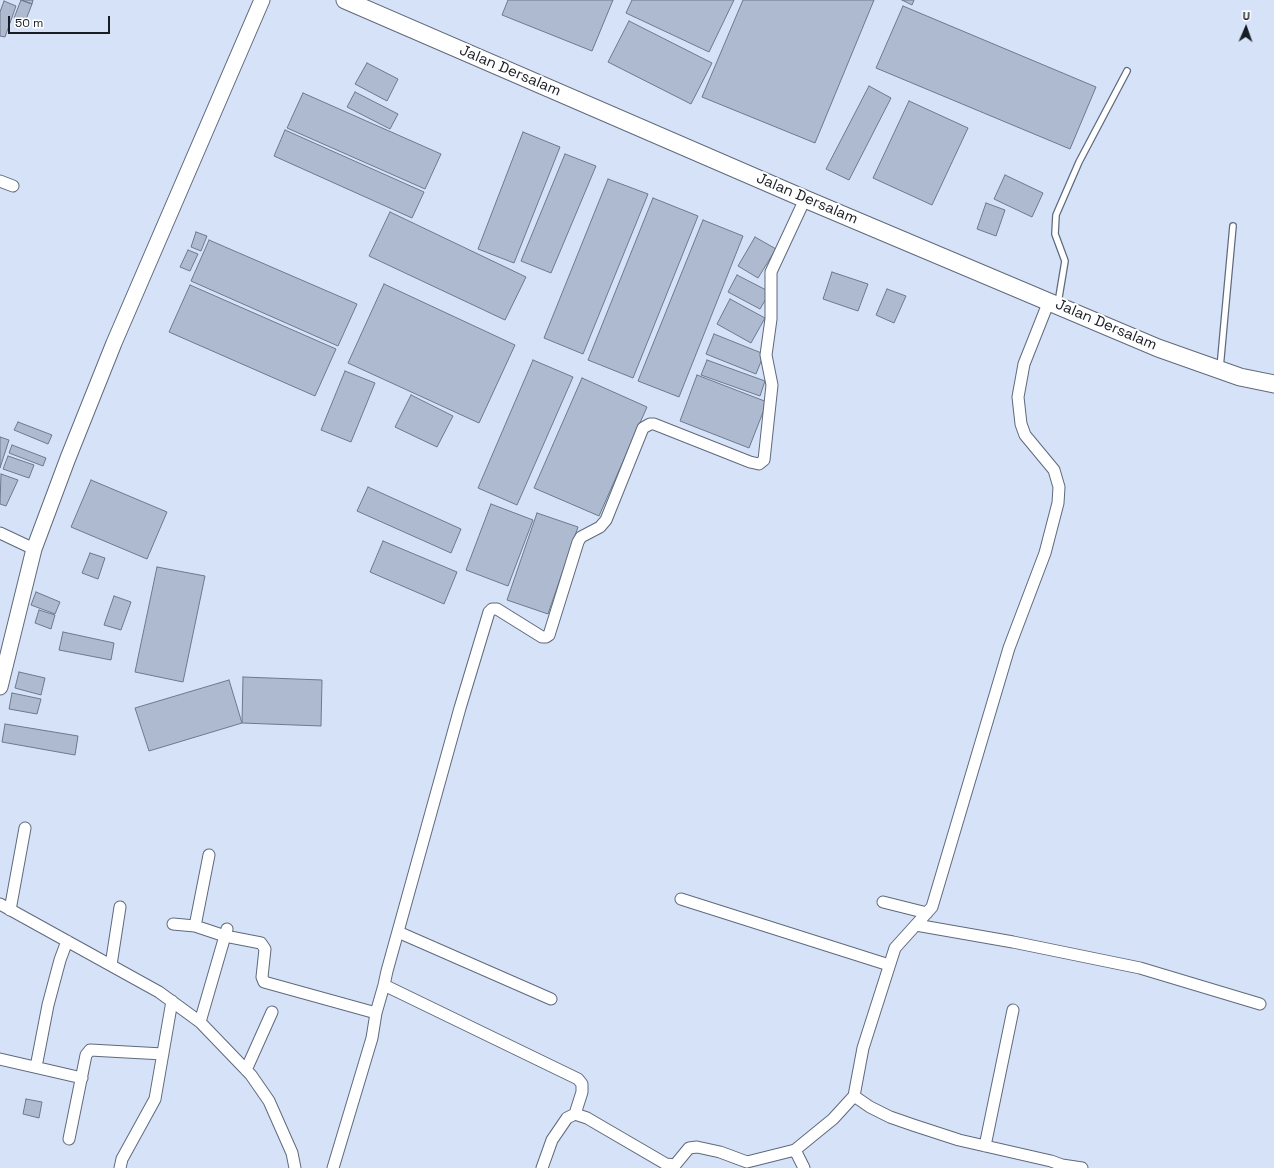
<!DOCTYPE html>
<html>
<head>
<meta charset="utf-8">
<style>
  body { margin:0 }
  #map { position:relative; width:1274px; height:1168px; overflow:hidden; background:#d5e2f8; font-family:"Space Grotesk",sans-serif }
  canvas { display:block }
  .north { position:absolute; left:1226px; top:8px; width:40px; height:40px; -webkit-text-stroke:3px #fff; paint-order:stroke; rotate:2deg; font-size:11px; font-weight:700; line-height:16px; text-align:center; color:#181c24 }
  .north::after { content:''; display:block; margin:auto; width:14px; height:18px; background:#181c24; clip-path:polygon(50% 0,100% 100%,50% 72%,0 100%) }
  .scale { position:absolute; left:8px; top:16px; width:102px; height:18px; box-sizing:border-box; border:2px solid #181c24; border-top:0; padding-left:5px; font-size:12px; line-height:14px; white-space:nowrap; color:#181c24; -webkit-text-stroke:3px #fff; paint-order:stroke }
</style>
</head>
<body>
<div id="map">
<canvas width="1274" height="1168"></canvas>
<div class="north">U</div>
<div class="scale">50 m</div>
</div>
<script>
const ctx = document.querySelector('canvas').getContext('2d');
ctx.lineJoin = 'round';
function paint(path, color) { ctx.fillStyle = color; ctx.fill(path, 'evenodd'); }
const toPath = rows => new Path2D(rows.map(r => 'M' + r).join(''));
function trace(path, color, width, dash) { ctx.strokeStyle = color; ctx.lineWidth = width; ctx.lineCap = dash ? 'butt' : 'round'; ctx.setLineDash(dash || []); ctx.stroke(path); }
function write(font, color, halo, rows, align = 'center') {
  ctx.font = font + ' "Space Grotesk",sans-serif'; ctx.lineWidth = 4; ctx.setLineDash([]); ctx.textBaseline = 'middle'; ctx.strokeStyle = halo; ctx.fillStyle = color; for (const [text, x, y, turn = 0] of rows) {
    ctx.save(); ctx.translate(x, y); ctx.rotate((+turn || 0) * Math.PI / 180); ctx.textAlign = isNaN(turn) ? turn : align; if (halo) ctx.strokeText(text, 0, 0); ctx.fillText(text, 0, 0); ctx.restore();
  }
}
const building = toPath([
  [21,0,32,4,25,22,14,18,21,0],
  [21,0,33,0,32,4,21,0],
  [508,0,613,0,592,51,502,15,508,0],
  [632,0,734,0,709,52,626,13,632,0],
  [743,0,874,0,815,143,702,97,743,0],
  [902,0,914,0,912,5,902,0],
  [4,1,16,6,5,37,0,36,0,12,4,1],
  [903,6,1096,87,1070,149,876,68,903,6],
  [629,21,712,63,691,104,608,62,629,21],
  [367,63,398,79,387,101,355,84,367,63],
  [869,86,891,98,849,180,826,169,869,86],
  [355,92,398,114,390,129,347,107,355,92],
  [303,93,441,154,425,189,287,128,303,93],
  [909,101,968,128,932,205,873,178,909,101],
  [285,130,424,192,412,218,274,156,285,130],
  [523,132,560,147,514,263,478,249,523,132],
  [565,154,596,166,551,273,521,261,565,154],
  [1005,175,1043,193,1032,217,994,199,1005,175],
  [608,179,648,194,583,354,544,338,608,179],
  [653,198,698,216,633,378,588,360,653,198],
  [986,203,1005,210,996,236,977,229,986,203],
  [390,212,526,277,505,320,369,256,390,212],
  [703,220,743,236,679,397,638,381,703,220],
  [196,232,207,236,201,251,191,247,196,232],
  [755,237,776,249,758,278,738,266,755,237],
  [209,240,357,304,338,346,191,281,209,240],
  [188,250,198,254,190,271,180,267,188,250],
  [832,272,868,284,858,311,823,299,832,272],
  [737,275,770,292,760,309,728,292,737,275],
  [384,284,515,345,479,423,348,363,384,284],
  [190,285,336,349,315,396,169,332,190,285],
  [887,289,906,296,894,323,876,315,887,289],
  [730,299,765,318,751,343,717,324,730,299],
  [714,334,764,354,756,374,706,354,714,334],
  [533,360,573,377,517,505,478,488,533,360],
  [707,360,765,381,760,396,701,375,707,360],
  [345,371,375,383,351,442,321,430,345,371],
  [697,375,767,402,749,448,680,421,697,375],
  [582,378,647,407,599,516,534,488,582,378],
  [411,395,453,416,437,447,395,427,411,395],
  [18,422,52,435,48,444,14,430,18,422],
  [0,437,9,440,0,468,0,437],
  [12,445,46,458,43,466,9,453,12,445],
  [8,456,34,465,29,478,3,469,8,456],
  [1,474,18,480,6,506,0,504,1,474],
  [91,480,167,512,147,559,71,527,91,480],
  [368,487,461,529,451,553,357,511,368,487],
  [491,504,533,520,508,586,466,570,491,504],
  [537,513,578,527,548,614,507,600,537,513],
  [383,541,457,572,444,604,370,572,383,541],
  [90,553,105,558,98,579,82,573,90,553],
  [157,567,205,576,183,682,135,672,157,567],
  [36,592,60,602,55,614,31,605,36,592],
  [114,596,131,602,121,630,104,625,114,596],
  [39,610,55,615,51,629,35,623,39,610],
  [63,632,114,643,111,660,59,650,63,632],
  [19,672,45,678,41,695,15,688,19,672],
  [243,677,322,680,321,726,242,723,243,677],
  [229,680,242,723,149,751,135,708,229,680],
  [12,693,41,699,37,714,9,709,12,693],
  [5,724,78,736,75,755,2,742,5,724],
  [26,1099,42,1102,39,1118,23,1114,26,1099]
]);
paint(building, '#aebacf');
trace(building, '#6d798c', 1);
const lane = toPath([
  [1058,303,1065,261,1055,234,1056,215,1079,162,1127,71],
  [1220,368,1233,226]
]);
const street = toPath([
  [0,181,13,186],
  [1049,301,1024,364,1018,397,1021,424,1025,435,1054,470,1059,487,1058,503,1045,553,1009,648,932,907,895,948,863,1048,854,1096,870,1107,890,1117,913,1125,959,1140,1051,1161,1062,1165,1062,1168],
  [0,533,34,549],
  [681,899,889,965],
  [883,902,927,913],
  [0,904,159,992,200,1022,251,1075,269,1101,292,1153,295,1168],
  [10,910,25,828],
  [173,924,195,926,225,936,261,943,265,949,262,977,264,982,376,1013],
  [916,925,1013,942,1140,968,1260,1004],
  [195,926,209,855],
  [398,932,551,999],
  [111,965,120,907],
  [200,1022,227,929],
  [0,1059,82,1078],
  [36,1067,48,1005,60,960,67,941],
  [246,1070,272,1012],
  [575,1114,582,1092,582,1084,578,1079,384,985,387,971,460,708,489,612,492,609,497,609,542,637,546,637,549,635,578,542,581,537,600,527,606,520,643,428,650,424,654,424,750,462,759,464,764,460,772,385,766,355,771,319,771,272,805,199],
  [69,1139,86,1055,90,1050,163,1054],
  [985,1146,1013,1010],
  [795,1150,804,1168],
  [1062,1165,1082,1168],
  [120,1168,122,1159,155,1099,172,1001],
  [333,1168,372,1038,376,1013,384,985],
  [542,1168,552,1140,567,1118,575,1114,587,1118,666,1164,675,1165,689,1148,697,1147,720,1152,747,1162,795,1150,833,1119,854,1096]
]);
const secondary = toPath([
  [0,687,34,549,68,458,114,343,262,0]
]);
const primary = toPath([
  [345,0,805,199,1158,348,1240,377,1274,384]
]);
trace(lane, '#5f6a7d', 8);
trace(street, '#5f6a7d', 13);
trace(secondary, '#5f6a7d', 17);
trace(primary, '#5f6a7d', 19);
trace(lane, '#fff', 5.5);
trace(street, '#fff', 11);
trace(secondary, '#fff', 15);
trace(primary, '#fff', 17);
write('15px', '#181c24', '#fff', [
  ["Jalan Dersalam",510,71,23],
  ["Jalan Dersalam",807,199,23],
  ["Jalan Dersalam",1106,325,23]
]);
</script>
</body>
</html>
